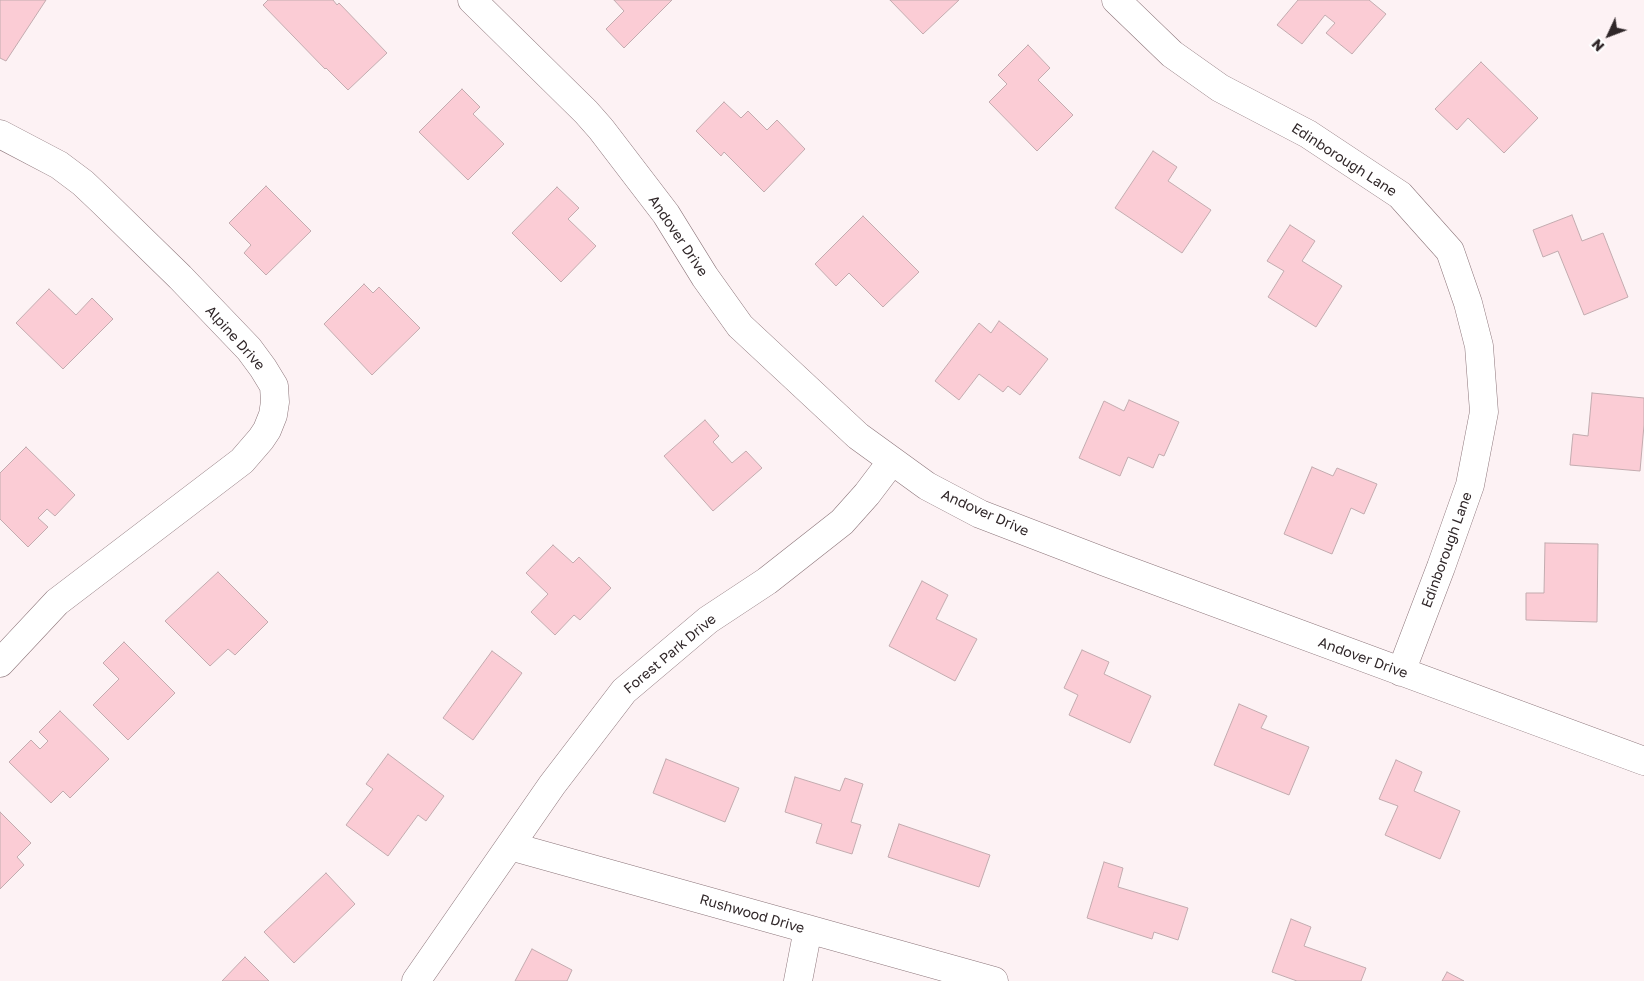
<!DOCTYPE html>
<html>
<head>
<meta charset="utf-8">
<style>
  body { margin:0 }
  #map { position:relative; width:1644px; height:981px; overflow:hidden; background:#fdf2f4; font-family:"Golos Text",sans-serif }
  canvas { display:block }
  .north { position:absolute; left:1584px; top:10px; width:50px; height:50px; -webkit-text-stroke:4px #fff; paint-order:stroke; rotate:227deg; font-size:14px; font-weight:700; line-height:20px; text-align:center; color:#302729 }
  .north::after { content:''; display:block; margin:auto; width:18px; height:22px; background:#302729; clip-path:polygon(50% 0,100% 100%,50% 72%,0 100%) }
</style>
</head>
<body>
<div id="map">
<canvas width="1644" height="981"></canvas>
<div class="north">N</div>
</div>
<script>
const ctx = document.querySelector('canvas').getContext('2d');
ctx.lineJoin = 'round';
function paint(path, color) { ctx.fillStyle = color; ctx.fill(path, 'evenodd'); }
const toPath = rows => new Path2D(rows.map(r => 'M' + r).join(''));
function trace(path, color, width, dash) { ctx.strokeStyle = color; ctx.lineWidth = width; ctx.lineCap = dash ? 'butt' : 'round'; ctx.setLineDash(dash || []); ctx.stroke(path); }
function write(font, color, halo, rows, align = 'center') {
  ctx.font = font + ' "Golos Text",sans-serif'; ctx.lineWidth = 4.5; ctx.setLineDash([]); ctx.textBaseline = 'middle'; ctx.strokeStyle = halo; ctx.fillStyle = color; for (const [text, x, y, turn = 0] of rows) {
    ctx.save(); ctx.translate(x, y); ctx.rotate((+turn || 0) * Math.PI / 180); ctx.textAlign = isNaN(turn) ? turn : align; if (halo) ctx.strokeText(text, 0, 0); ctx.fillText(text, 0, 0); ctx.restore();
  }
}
const building = toPath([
  [0,0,46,0,6,61,0,58,0,0],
  [268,0,333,0,337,5,339,3,387,53,348,90,326,68,325,69,263,5,268,0],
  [614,0,672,0,624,48,606,29,624,11,614,0],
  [890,0,959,0,923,34,890,0],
  [1298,0,1369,0,1386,14,1352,54,1326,33,1335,23,1325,15,1302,44,1277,25,1298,0],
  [1028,45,1050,68,1038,80,1073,115,1037,151,989,102,1007,84,998,75,1028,45],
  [1481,62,1538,118,1504,153,1468,118,1457,130,1435,109,1481,62],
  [462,89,480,107,473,114,504,144,468,180,419,132,462,89],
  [724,102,741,118,748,111,767,130,777,120,805,149,764,192,724,152,721,156,696,131,724,102],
  [1153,151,1177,167,1168,181,1211,210,1182,253,1115,208,1153,151],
  [266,186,311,231,266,275,244,253,251,245,229,223,266,186],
  [557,187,579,208,568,219,596,246,561,282,512,233,557,187],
  [1572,215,1582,241,1603,233,1628,297,1584,315,1558,251,1543,257,1533,230,1572,215],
  [863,216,919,272,883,307,849,273,836,286,815,264,863,216],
  [1290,225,1315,241,1302,261,1342,286,1316,327,1268,297,1284,271,1267,261,1290,225],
  [364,284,373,293,379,287,420,328,372,375,324,324,364,284],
  [49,289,76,315,92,298,113,319,63,369,16,323,49,289],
  [999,321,1048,359,1020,395,1008,386,1003,392,979,374,959,400,935,381,979,323,991,333,999,321],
  [1592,393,1644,398,1644,425,1640,471,1570,465,1573,434,1588,436,1592,393],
  [1129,400,1179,422,1164,456,1159,454,1153,468,1128,457,1120,476,1079,458,1104,401,1124,411,1129,400],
  [705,420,719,436,713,442,732,463,746,451,762,468,713,511,664,456,705,420],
  [26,447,75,495,55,516,47,509,38,518,48,527,28,547,0,519,0,473,26,447],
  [1312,467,1333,476,1337,468,1377,484,1364,514,1351,508,1332,554,1284,534,1312,467],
  [1545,543,1598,544,1597,622,1526,620,1526,593,1544,593,1545,543],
  [553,545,573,563,579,557,611,588,580,620,574,615,555,635,531,612,548,594,526,573,553,545],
  [218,572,268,622,235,655,228,649,210,666,165,621,218,572],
  [922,581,948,595,936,619,977,639,955,681,889,646,922,581],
  [124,642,175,693,128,740,93,705,119,679,103,663,124,642],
  [1082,650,1109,662,1104,674,1151,696,1130,743,1069,715,1078,695,1064,688,1082,650],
  [492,651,522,673,473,740,443,718,492,651],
  [1239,704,1267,716,1261,728,1309,747,1289,795,1214,765,1239,704],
  [60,711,109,759,70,798,63,791,51,803,9,762,31,740,40,749,48,741,39,732,60,711],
  [388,754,444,796,426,821,418,815,388,856,346,825,373,789,366,784,388,754],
  [666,759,739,788,725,822,653,793,666,759],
  [1396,760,1422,772,1414,791,1460,811,1440,859,1385,835,1398,806,1379,799,1396,760],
  [795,777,840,791,845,778,863,784,851,822,861,825,852,854,816,843,822,824,785,812,795,777],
  [0,812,31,843,17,857,24,865,0,889,0,812],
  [899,824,990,855,979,887,888,857,899,824],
  [1104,862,1123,868,1118,887,1188,908,1178,940,1154,932,1152,939,1087,918,1104,862],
  [326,873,355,904,294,963,264,932,326,873],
  [1291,919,1311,927,1304,946,1366,968,1361,981,1297,981,1272,972,1291,919],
  [532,949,572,970,567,981,515,981,532,949],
  [245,957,269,981,222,981,245,957],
  [1447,972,1464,981,1442,981,1447,972]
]);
paint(building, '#fbccd5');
trace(building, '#c3abaf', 1);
const minor = toPath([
  [472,0,586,112,601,129,666,214,705,277,740,326,858,436,927,486,980,514,1105,562,1644,761],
  [1116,0,1172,54,1220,88,1308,134,1400,195,1450,251,1468,303,1479,346,1484,412,1470,485,1441,567,1401,672],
  [0,134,59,165,83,183,102,201,180,277,249,349,263,368,274,386,275,402,273,415,267,430,261,439,242,461,57,602,0,663],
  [510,846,994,981],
  [416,981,552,785,624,691,708,620,767,581,842,522,867,494,892,461],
  [798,981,808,929]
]);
trace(minor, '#8c757a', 29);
trace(minor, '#fff', 28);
write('14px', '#302729', '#fff', [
  ["Edinborough Lane",1344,160,33],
  ["Andover Drive",678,236,56],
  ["Alpine Drive",235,338,48],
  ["Andover Drive",985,513,24],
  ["Edinborough Lane",1447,550,-70],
  ["Forest Park Drive",670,654,-40],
  ["Andover Drive",1363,658,20],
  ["Rushwood Drive",752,914,16]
]);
</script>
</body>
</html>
